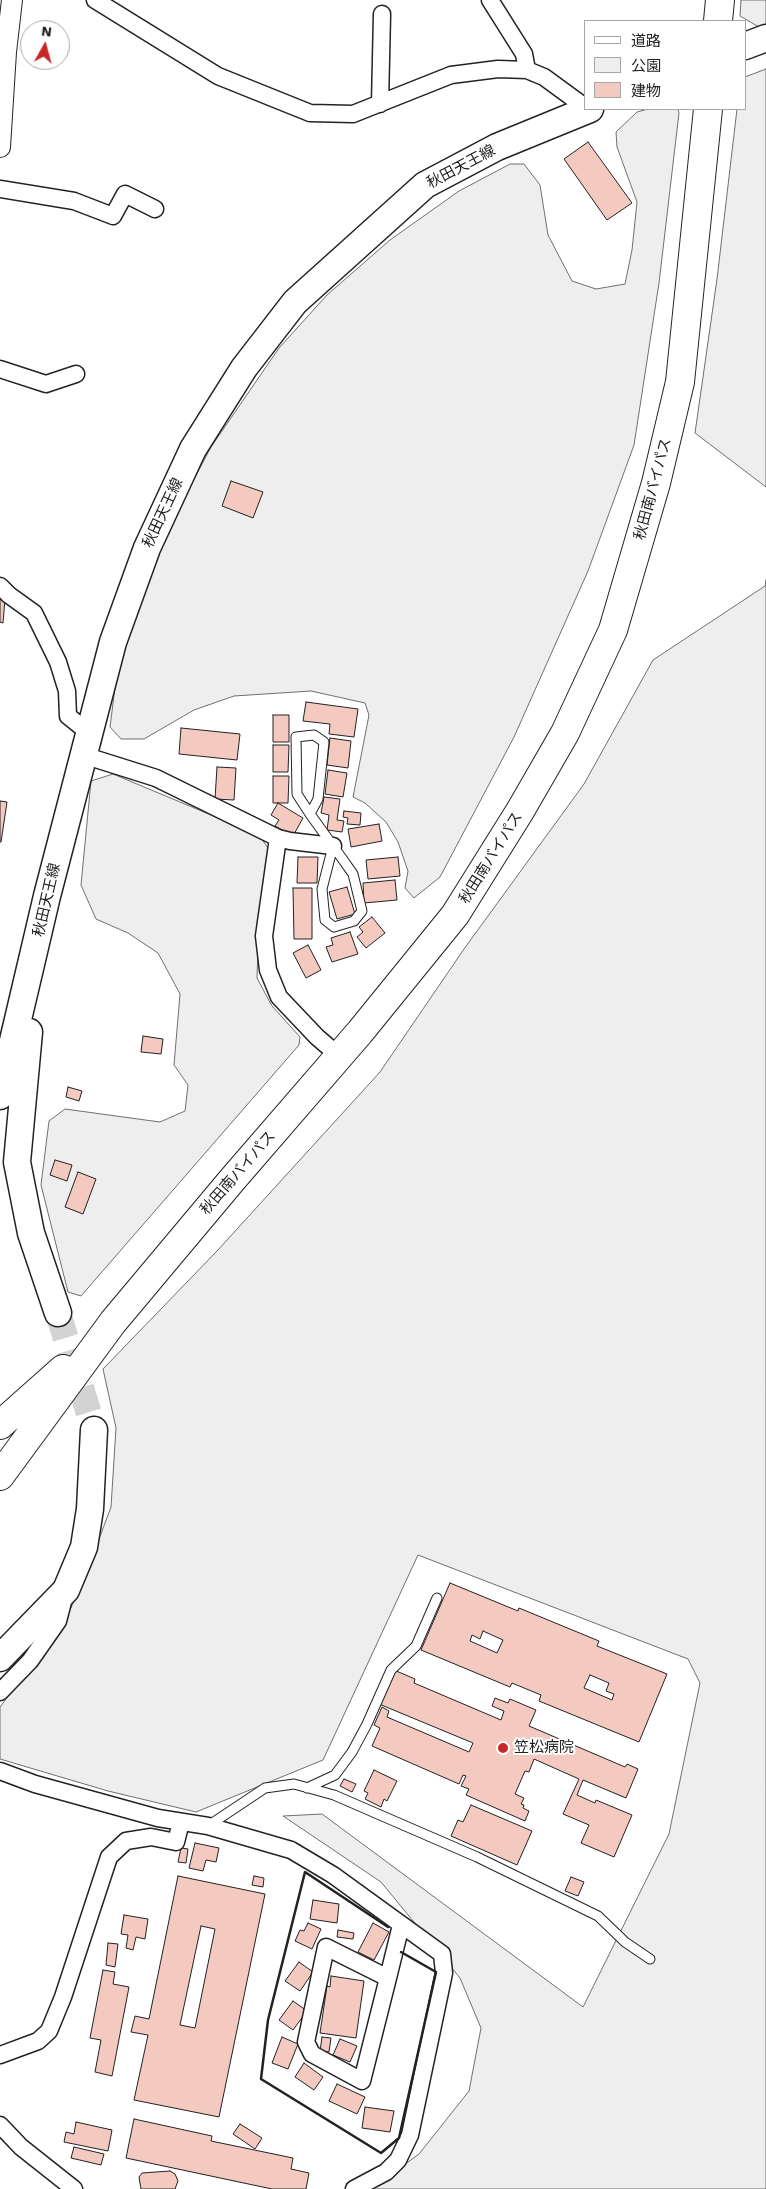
<!DOCTYPE html>
<html>
<head>
<meta charset="utf-8">
<style>
  body { margin:0 }
  #map { position:relative; width:766px; height:2189px; overflow:hidden; background:#fff; font-family:"Work Sans","Noto Sans JP",sans-serif }
  canvas { display:block }
  .legend { position:absolute; left:584px; top:20px; width:162px; height:90px; box-sizing:border-box; background:#fff; border:1px solid #a7a7a7; margin:0; padding:6px 9px; list-style:none; font-size:15px; color:#222 }
  .legend li { display:flex; align-items:center; gap:10px; height:25px }
  .legend b { width:25px; border:1px solid #a7a7a7 }
  .north { position:absolute; left:20px; top:20px; width:50px; height:50px; box-sizing:border-box; background:#fff; border:1px solid #a7a7a7; border-radius:50%; rotate:7deg; font-size:14px; font-weight:700; line-height:20px; text-align:center; color:#222 }
  .north::after { content:''; display:block; margin:auto; width:18px; height:22px; background:#c62828; clip-path:polygon(50% 0,100% 100%,50% 72%,0 100%) }
</style>
</head>
<body>
<div id="map">
<canvas width="766" height="2189"></canvas>
<ul class="legend">
<li><b style="height:6px;background:#fff"></b>道路</li>
<li><b style="height:14px;background:#eee"></b>公園</li>
<li><b style="height:14px;background:#f3c9c0"></b>建物</li>
</ul>
<div class="north">N</div>
</div>
<script>
const ctx = document.querySelector('canvas').getContext('2d');
ctx.lineJoin = 'round';
function paint(path, color) { ctx.fillStyle = color; ctx.fill(path, 'evenodd'); }
const toPath = rows => new Path2D(rows.map(r => 'M' + r).join(''));
function trace(path, color, width, dash) { ctx.strokeStyle = color; ctx.lineWidth = width; ctx.lineCap = dash ? 'butt' : 'round'; ctx.setLineDash(dash || []); ctx.stroke(path); }
function write(font, color, halo, rows, align = 'center') {
  ctx.font = font + ' "Work Sans","Noto Sans JP",sans-serif'; ctx.lineWidth = 4; ctx.setLineDash([]); ctx.textBaseline = 'middle'; ctx.strokeStyle = halo; ctx.fillStyle = color; for (const [text, x, y, turn = 0] of rows) {
    ctx.save(); ctx.translate(x, y); ctx.rotate((+turn || 0) * Math.PI / 180); ctx.textAlign = isNaN(turn) ? turn : align; if (halo) ctx.strokeText(text, 0, 0); ctx.fillText(text, 0, 0); ctx.restore();
  }
}
const green = toPath([
  [741,0,766,0,766,25,759,27,740,16,741,0],
  [766,69,766,487,695,433,717,279,737,109,745,109,745,77,766,69],
  [648,109,678,109,679,113,659,283,634,445,588,571,514,737,440,877,414,898,405,888,408,871,398,842,386,822,365,803,353,797,369,715,365,703,311,691,234,696,194,710,144,739,121,739,110,727,120,648,157,549,211,447,279,348,327,295,390,240,459,191,510,164,524,164,540,185,548,235,572,281,596,289,625,284,632,250,637,202,617,147,616,132,637,112,648,109],
  [766,580,766,2189,371,2189,419,2154,469,2091,481,2028,460,1978,381,1882,283,1816,322,1814,583,2007,669,1834,700,1683,688,1659,418,1555,323,1760,196,1812,108,1791,0,1759,0,1707,64,1623,84,1579,111,1507,116,1428,103,1369,217,1251,380,1072,464,949,584,784,653,660,765,586,766,580],
  [113,774,259,835,270,851,258,948,257,978,272,1006,300,1037,299,1045,81,1296,68,1292,41,1185,49,1121,65,1109,160,1122,185,1111,188,1085,174,1065,180,994,158,953,128,933,96,919,81,885,91,781,113,774]
]);
paint(green, '#eee');
trace(green, '#6f6f6f', 1);
const building = toPath([
  [588,142,632,203,607,220,564,159,588,142],
  [231,481,263,492,253,518,222,506,231,481],
  [0,594,5,599,3,623,0,622,0,594],
  [306,702,358,709,354,737,329,734,330,724,303,721,306,702],
  [273,715,289,715,289,742,273,742,273,715],
  [181,728,240,734,237,760,179,754,181,728],
  [330,738,351,741,348,768,327,765,330,738],
  [273,745,289,745,288,772,273,772,273,745],
  [217,767,236,768,234,800,215,799,217,767],
  [328,770,347,773,343,797,325,794,328,770],
  [273,776,289,776,288,803,273,803,273,776],
  [324,797,340,799,337,820,344,821,342,832,327,830,329,815,321,813,324,797],
  [0,801,7,802,1,842,0,842,0,801],
  [278,803,303,818,293,836,275,826,279,820,271,815,278,803],
  [344,811,361,813,360,825,347,824,348,818,343,817,344,811],
  [379,824,382,841,351,847,348,829,379,824],
  [298,857,318,857,317,883,297,883,298,857],
  [398,857,400,876,368,879,366,860,398,857],
  [395,880,397,900,364,903,363,883,395,880],
  [347,887,355,914,337,919,329,892,347,887],
  [293,888,312,888,312,939,294,939,293,888],
  [372,917,385,933,366,948,357,937,363,932,359,927,372,917],
  [350,932,358,954,332,962,326,947,333,945,331,938,350,932],
  [308,945,321,970,306,978,293,953,308,945],
  [143,1036,163,1039,161,1054,141,1052,143,1036],
  [68,1087,82,1091,79,1101,66,1097,68,1087],
  [55,1160,72,1165,67,1181,50,1175,55,1160],
  [78,1172,96,1179,83,1214,65,1207,78,1172],
  [450,1583,518,1611,519,1608,599,1641,597,1646,667,1674,639,1742,539,1701,541,1695,512,1683,510,1687,421,1650,450,1583],
  [483,1631,503,1640,497,1653,470,1641,472,1635,480,1639,483,1631],
  [590,1675,609,1683,606,1691,614,1694,612,1700,584,1688,590,1675],
  [394,1670,415,1679,414,1683,501,1720,504,1711,492,1706,495,1698,508,1703,510,1699,536,1710,529,1726,625,1767,627,1764,638,1769,626,1798,583,1780,577,1795,595,1803,596,1800,632,1815,614,1857,581,1843,589,1825,563,1814,579,1779,534,1759,529,1772,525,1771,515,1794,524,1798,521,1804,524,1805,523,1808,529,1811,525,1821,466,1795,469,1789,461,1786,466,1776,463,1775,459,1784,372,1746,380,1728,374,1725,382,1707,389,1711,387,1717,469,1752,473,1743,379,1704,394,1670],
  [374,1770,397,1781,387,1801,384,1799,381,1807,365,1799,368,1793,364,1791,374,1770],
  [344,1779,356,1784,352,1792,340,1786,344,1779],
  [471,1805,532,1831,517,1865,451,1836,458,1820,463,1822,471,1805],
  [195,1843,219,1848,216,1862,206,1860,203,1871,189,1868,195,1843],
  [181,1848,188,1849,186,1863,178,1862,181,1848],
  [178,1876,265,1894,219,2117,134,2100,148,2035,131,2032,135,2016,149,2019,178,1876],
  [201,1926,215,1929,195,2028,180,2025,201,1926],
  [254,1876,264,1878,263,1887,252,1885,254,1876],
  [571,1877,584,1882,578,1896,565,1891,571,1877],
  [313,1900,339,1904,337,1923,310,1919,313,1900],
  [124,1915,148,1919,145,1939,136,1937,133,1950,126,1948,128,1935,121,1934,124,1915],
  [308,1923,321,1929,312,1949,295,1941,300,1930,304,1931,308,1923],
  [373,1923,389,1932,374,1960,358,1952,373,1923],
  [338,1930,354,1933,353,1939,337,1937,338,1930],
  [108,1943,118,1944,115,1967,106,1965,108,1943],
  [299,1962,313,1972,300,1991,285,1981,299,1962],
  [103,1970,115,1972,113,1984,129,1987,112,2076,95,2072,101,2040,90,2038,103,1970],
  [331,1976,364,1981,356,2038,320,2033,327,1986,330,1987,331,1976],
  [293,2001,307,2011,293,2030,279,2020,293,2001],
  [282,2037,298,2044,288,2069,272,2063,282,2037],
  [322,2037,331,2038,329,2052,320,2051,322,2037],
  [340,2039,357,2046,350,2062,333,2055,340,2039],
  [304,2063,323,2077,314,2090,295,2077,304,2063],
  [337,2084,365,2097,357,2114,329,2101,337,2084],
  [365,2107,394,2111,390,2132,362,2128,365,2107],
  [134,2119,212,2136,211,2141,293,2158,291,2169,309,2173,306,2189,272,2189,126,2158,134,2119],
  [76,2122,112,2130,108,2151,64,2142,66,2132,74,2134,76,2122],
  [240,2124,262,2138,255,2149,233,2134,240,2124],
  [74,2147,104,2154,101,2165,71,2158,74,2147],
  [170,2171,175,2174,178,2181,175,2189,141,2189,139,2177,142,2173,170,2171]
]);
paint(building, '#f3c9c0');
trace(building, '#222', 1);
trace(toPath([
  [58,1313,94,1430]
]), '#d3d3d3', 26, [26, 13]);
const service = toPath([
  [310,814,318,799,324,742,314,735,296,737,297,794,310,814,333,846,341,857,353,874,362,911,354,921,334,927,325,920,322,889,333,846],
  [307,1788,335,1775,352,1752,367,1724,391,1670,416,1646,437,1598],
  [208,1826,265,1788,294,1784,334,1795,477,1857,598,1916,625,1942,650,1959]
]);
const minor = toPath([
  [95,0,218,76,310,113,353,114,451,75,498,69,527,70,544,77,585,107],
  [490,0,524,54,527,70],
  [380,104,382,14],
  [0,189,74,201,113,216,125,194,155,209],
  [0,369,46,384,76,374],
  [0,586,9,595,34,613,58,662,67,691,68,716,88,732],
  [83,755,156,778,278,838,290,841,333,846],
  [278,838,264,936,268,970,279,997,317,1037,339,1056],
  [0,1692,30,1661,58,1621,65,1594],
  [0,1771,35,1784,158,1818,208,1826,291,1850,333,1875,442,1954,444,1973,410,2135,398,2160,386,2172,354,2189],
  [388,1978,326,1947,306,2042,312,2054,362,2081,388,1978,401,1925],
  [0,2055,38,2041,49,2031,63,1997,109,1857,126,1841,151,1837,176,1842,181,1822],
  [0,2125,21,2147,74,2189]
]);
const tertiary = toPath([
  [0,147,6,52,12,0]
]);
const primary = toPath([
  [745,46,766,38],
  [29,1032,17,1162,31,1233,58,1313],
  [0,1096,47,896,113,642,147,548,193,449,244,368,295,302,425,185,497,147,590,109],
  [0,1658,66,1590,84,1547,90,1509,94,1430]
]);
const trunk = toPath([
  [718,21,720,0],
  [0,1425,63,1369],
  [0,1476,113,1322,232,1180,360,1032,455,915,520,811,565,733,613,630,656,483,680,382,708,109]
]);
trace(service, '#222', 11);
trace(minor, '#222', 19);
trace(tertiary, '#222', 22);
trace(primary, '#222', 29);
trace(trunk, '#222', 30);
trace(service, '#fff', 9);
trace(minor, '#fff', 16);
trace(tertiary, '#fff', 20);
trace(primary, '#fff', 26);
trace(trunk, '#fff', 28);
trace(toPath([
  [388,1927,305,1872,268,2020,261,2079,381,2153,399,2138,436,1972,401,1952]
]), '#222', 2.5);
for (const [x, y, r, color] of [
  [503,1748,6,"#c62828"]
]) { const dot = new Path2D(); dot.arc(x, y, r, 0, 2 * Math.PI); ctx.fillStyle = color; ctx.fill(dot); trace(dot, '#fff', 2); }
write('15px', '#222', '#fff', [
  ["秋田天王線",461,167,-28],
  ["秋田南バイパス",653,489,-75],
  ["秋田天王線",163,513,-65],
  ["秋田南バイパス",491,858,-58],
  ["秋田天王線",47,900,-77],
  ["秋田南バイパス",238,1173,-49]
]);
write('15px', '#222', '#fff', [
  ["笠松病院",514,1748]
], 'left');
</script>
</body>
</html>
